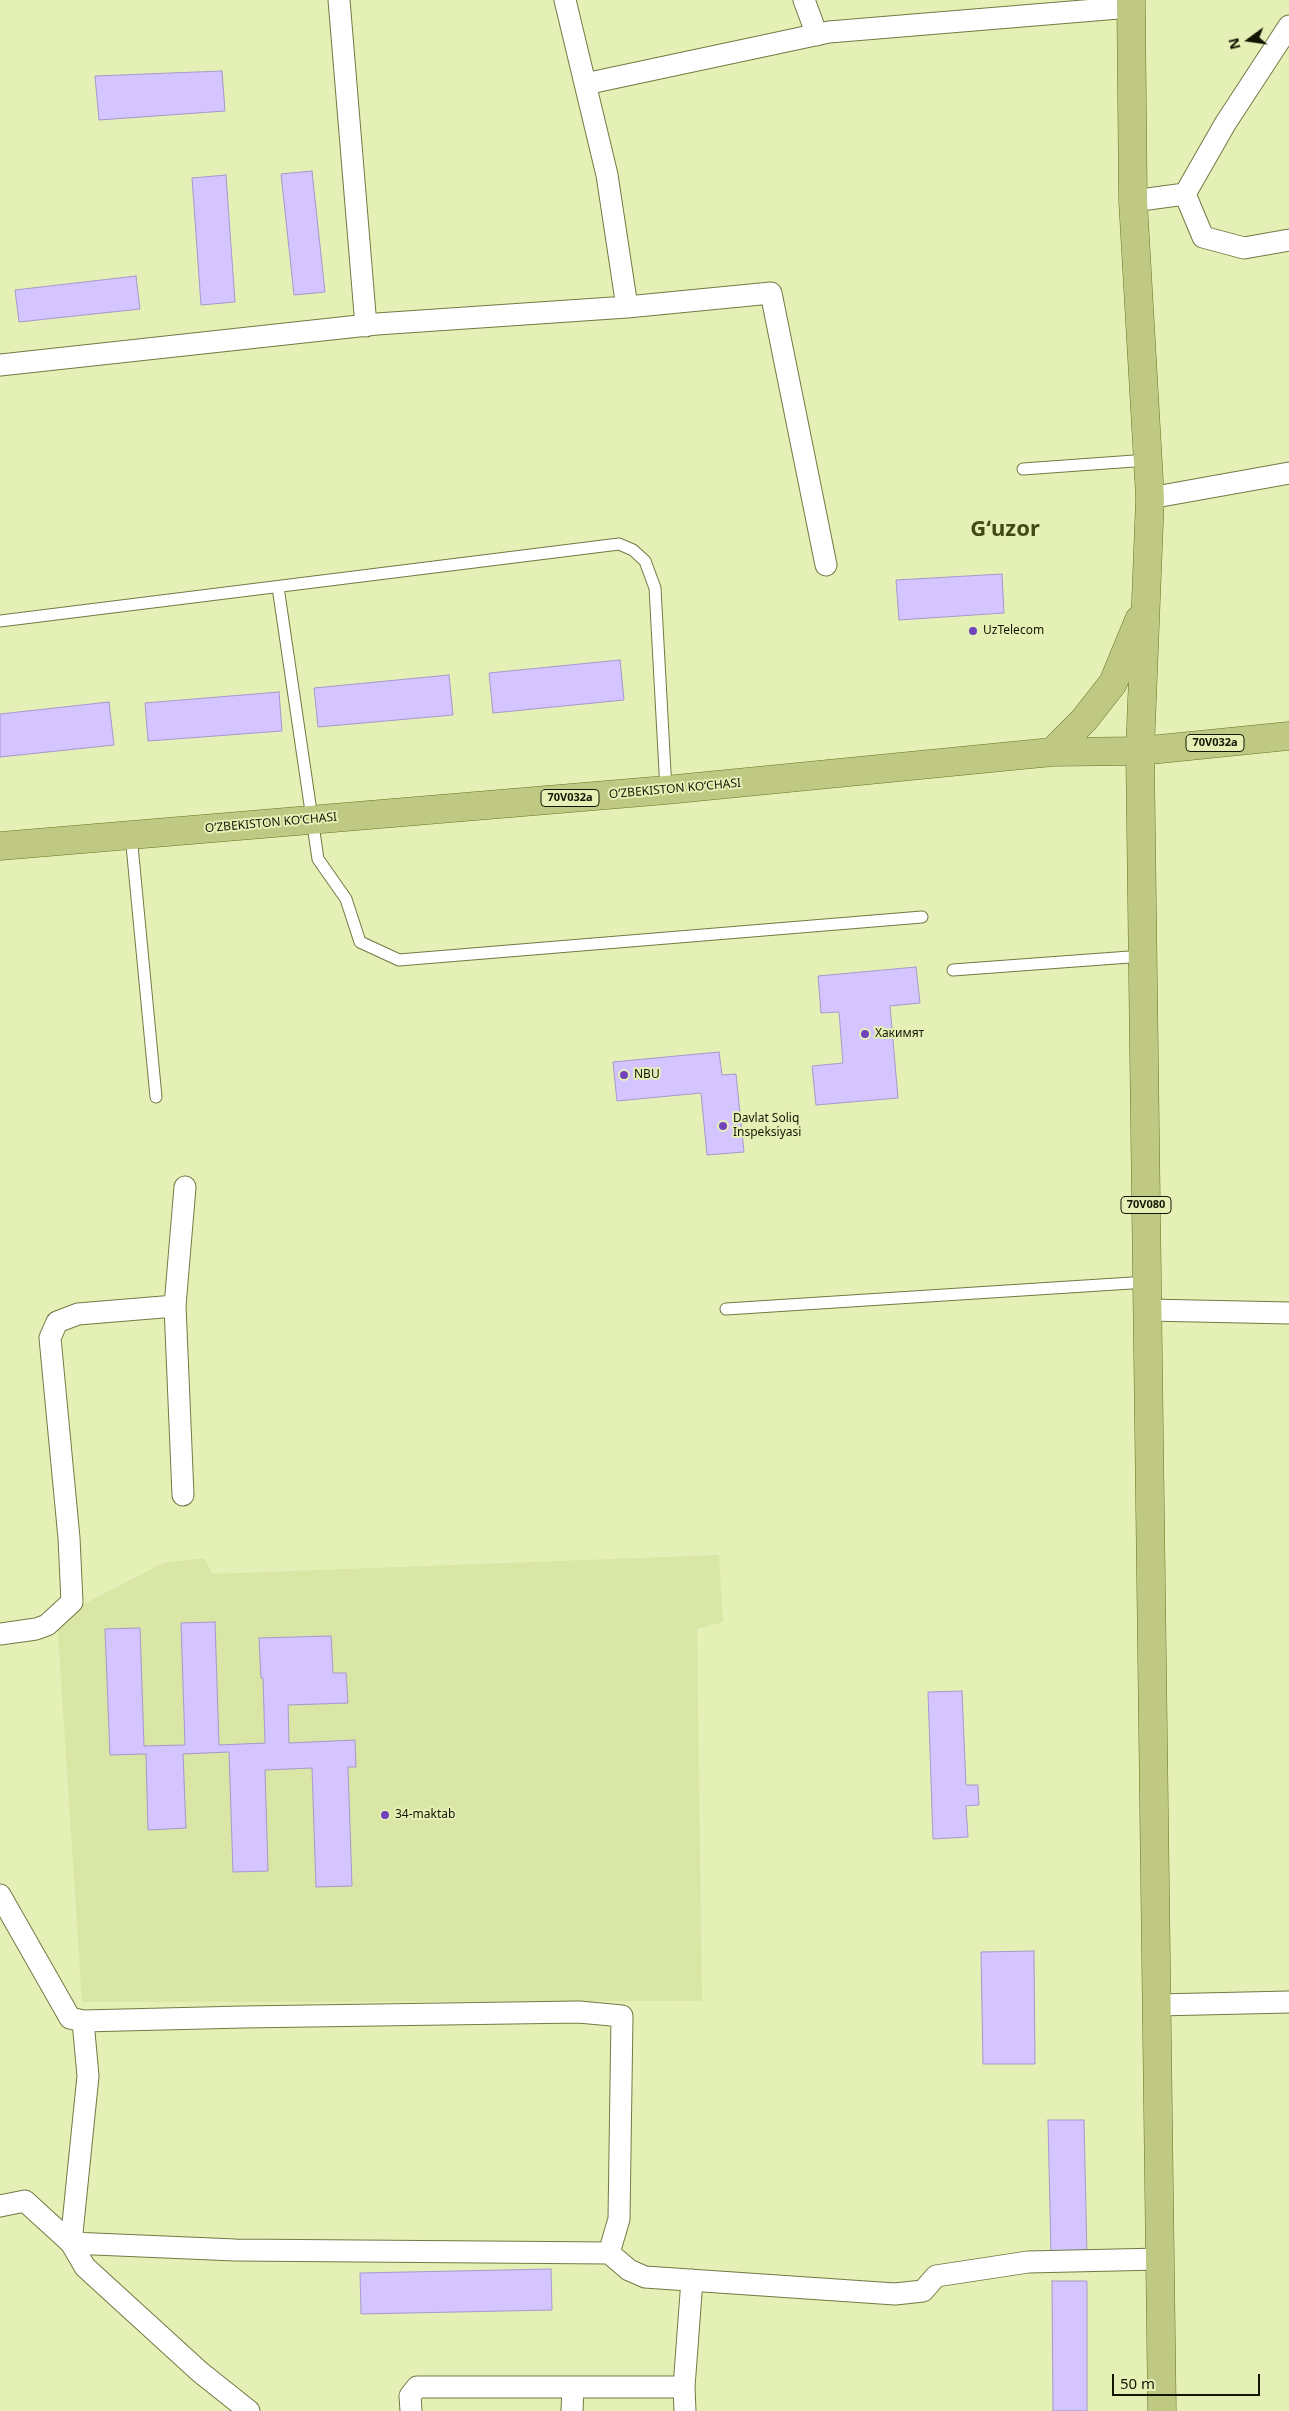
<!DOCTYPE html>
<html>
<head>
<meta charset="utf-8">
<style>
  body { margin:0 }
  #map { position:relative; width:1289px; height:2411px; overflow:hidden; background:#e5f0b6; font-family:"Noto Sans",sans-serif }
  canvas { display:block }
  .north { position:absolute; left:1224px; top:15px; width:50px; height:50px; -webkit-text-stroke:4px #e5f0b6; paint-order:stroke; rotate:256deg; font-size:14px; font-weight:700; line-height:20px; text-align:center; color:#131602 }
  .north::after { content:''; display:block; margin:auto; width:18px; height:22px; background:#131602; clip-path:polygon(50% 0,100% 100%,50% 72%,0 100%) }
  .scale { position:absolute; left:1112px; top:2374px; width:148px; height:22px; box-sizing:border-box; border:2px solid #131602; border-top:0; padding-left:6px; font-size:15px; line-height:18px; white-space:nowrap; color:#131602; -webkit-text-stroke:4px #e5f0b6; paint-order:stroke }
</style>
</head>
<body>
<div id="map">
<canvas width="1289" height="2411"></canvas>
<div class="north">N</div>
<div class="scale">50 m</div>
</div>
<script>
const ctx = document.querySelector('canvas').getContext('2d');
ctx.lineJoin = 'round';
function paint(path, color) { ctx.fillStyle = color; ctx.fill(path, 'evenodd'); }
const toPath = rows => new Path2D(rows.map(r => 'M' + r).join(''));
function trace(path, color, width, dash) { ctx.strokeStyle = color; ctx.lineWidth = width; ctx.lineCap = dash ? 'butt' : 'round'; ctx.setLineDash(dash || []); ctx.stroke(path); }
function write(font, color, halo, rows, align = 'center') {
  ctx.font = font + ' "Noto Sans",sans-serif'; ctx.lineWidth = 4; ctx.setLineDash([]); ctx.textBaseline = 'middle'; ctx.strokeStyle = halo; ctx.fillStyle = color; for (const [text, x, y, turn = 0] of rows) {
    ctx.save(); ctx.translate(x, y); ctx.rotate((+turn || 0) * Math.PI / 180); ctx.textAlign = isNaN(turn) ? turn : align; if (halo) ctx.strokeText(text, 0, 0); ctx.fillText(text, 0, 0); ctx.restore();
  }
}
paint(toPath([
  [719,1555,723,1622,697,1629,702,2001,82,2002,57,1618,163,1563,205,1558,212,1574]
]), '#d9e6a5');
const building = toPath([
  [222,71,225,111,99,120,95,76,222,71],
  [312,171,325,292,294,295,281,174,312,171],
  [226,175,235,302,201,305,192,178,226,175],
  [136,276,140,309,19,322,15,290,136,276],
  [1002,574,1004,613,899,620,896,580,1002,574],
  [620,660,624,700,493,713,489,673,620,660],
  [449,675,453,715,318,727,314,688,449,675],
  [279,692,282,731,148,741,145,703,279,692],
  [109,702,114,745,0,757,0,714,109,702],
  [916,967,920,1003,890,1006,898,1098,816,1105,812,1066,843,1063,839,1012,821,1013,818,976,916,967],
  [719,1052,722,1075,736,1074,744,1152,707,1155,701,1093,617,1101,613,1062,719,1052],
  [215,1622,219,1745,265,1743,263,1678,261,1678,259,1638,331,1636,333,1673,346,1673,348,1703,288,1705,289,1743,355,1740,356,1767,348,1767,352,1886,316,1887,312,1768,265,1770,268,1871,233,1872,229,1752,183,1754,186,1828,148,1830,146,1754,110,1755,105,1629,140,1628,144,1746,185,1745,181,1623,215,1622],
  [962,1691,966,1785,978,1785,979,1805,966,1806,968,1837,933,1839,928,1692,962,1691],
  [1034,1951,1035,2064,983,2064,981,1952,1034,1951],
  [1048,2120,1084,2120,1087,2256,1051,2256,1048,2120],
  [551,2269,552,2310,361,2314,360,2273,551,2269],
  [1052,2281,1087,2281,1087,2411,1053,2411,1052,2281]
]);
paint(building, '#d4c4ff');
trace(building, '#a798cc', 1);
const lane = toPath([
  [1023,469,1148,460],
  [278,587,318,859,346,899,360,942,399,960,922,917],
  [0,621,619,544,633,550,645,561,655,588,666,790],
  [131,835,156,1097],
  [953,970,1143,956],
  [726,1309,1147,1282]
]);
const street = toPath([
  [339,0,366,326],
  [565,0,607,175,627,307],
  [804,0,817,35],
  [585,84,829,32,1131,7],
  [1185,194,1203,237,1244,248,1289,240],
  [1133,201,1185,194,1225,124,1289,26],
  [0,365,377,324,627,307,771,293,826,565],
  [1150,498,1289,473],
  [1148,1310,1289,1313],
  [183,1495,175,1306,185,1187],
  [0,1634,36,1629,47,1625,72,1602,69,1538,50,1338,57,1322,78,1314,175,1306],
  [0,1895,70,2018,83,2021],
  [1157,2005,1289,2002],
  [0,2206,25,2201,71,2243,85,2267,200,2372,249,2411],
  [71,2243,235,2250,609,2253,629,2270,645,2277,895,2294,923,2291,936,2276,1028,2262,1160,2259],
  [71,2243,88,2076,83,2021,243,2017,579,2012,622,2016,619,2219,609,2253],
  [411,2411,410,2396,417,2387,684,2387],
  [572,2411,573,2387],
  [685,2411,684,2387,692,2280]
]);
const primary = toPath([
  [1131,0,1133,201,1150,498,1140,751,1162,2411],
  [1052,752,1084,720,1113,683,1139,620],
  [0,846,666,790,1052,752,1140,751,1289,736]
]);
trace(lane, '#717a44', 13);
trace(street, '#717a44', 23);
trace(primary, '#687321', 29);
trace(lane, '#fff', 11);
trace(street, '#fff', 21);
trace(primary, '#bfc984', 28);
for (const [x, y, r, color] of [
  [973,631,5,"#7143bb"],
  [865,1034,5,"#7143bb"],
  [624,1075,5,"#7143bb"],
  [723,1126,5,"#7143bb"],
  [385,1815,5,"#7143bb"]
]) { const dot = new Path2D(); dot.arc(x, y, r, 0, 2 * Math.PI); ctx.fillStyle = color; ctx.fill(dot); trace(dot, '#e5f0b6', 2); }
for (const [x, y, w] of [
  [1215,743,58],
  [570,798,58],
  [1146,1205,50]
]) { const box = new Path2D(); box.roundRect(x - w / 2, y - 8.5, w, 17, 4); ctx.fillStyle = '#e5f0b6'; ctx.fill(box); trace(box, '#131602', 1); }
write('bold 11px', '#131602', null, [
  ["70V032a",1215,743],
  ["70V032a",570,798],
  ["70V080",1146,1205]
]);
write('12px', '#131602', '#e5f0b6', [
  ["UzTelecom",983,631],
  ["Хакимят",875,1034],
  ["NBU",634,1075],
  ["Davlat Soliq",733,1119],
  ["Inspeksiyasi",733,1133],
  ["34-maktab",395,1815]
], 'left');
write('12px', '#131602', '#e5f0b6', [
  ["O‘ZBEKISTON KO‘CHASI",675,789,-5],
  ["O‘ZBEKISTON KO‘CHASI",271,823,-5]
]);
write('bold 22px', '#424a13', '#e5f0b6', [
  ["Gʻuzor",1005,530]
]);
</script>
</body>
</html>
